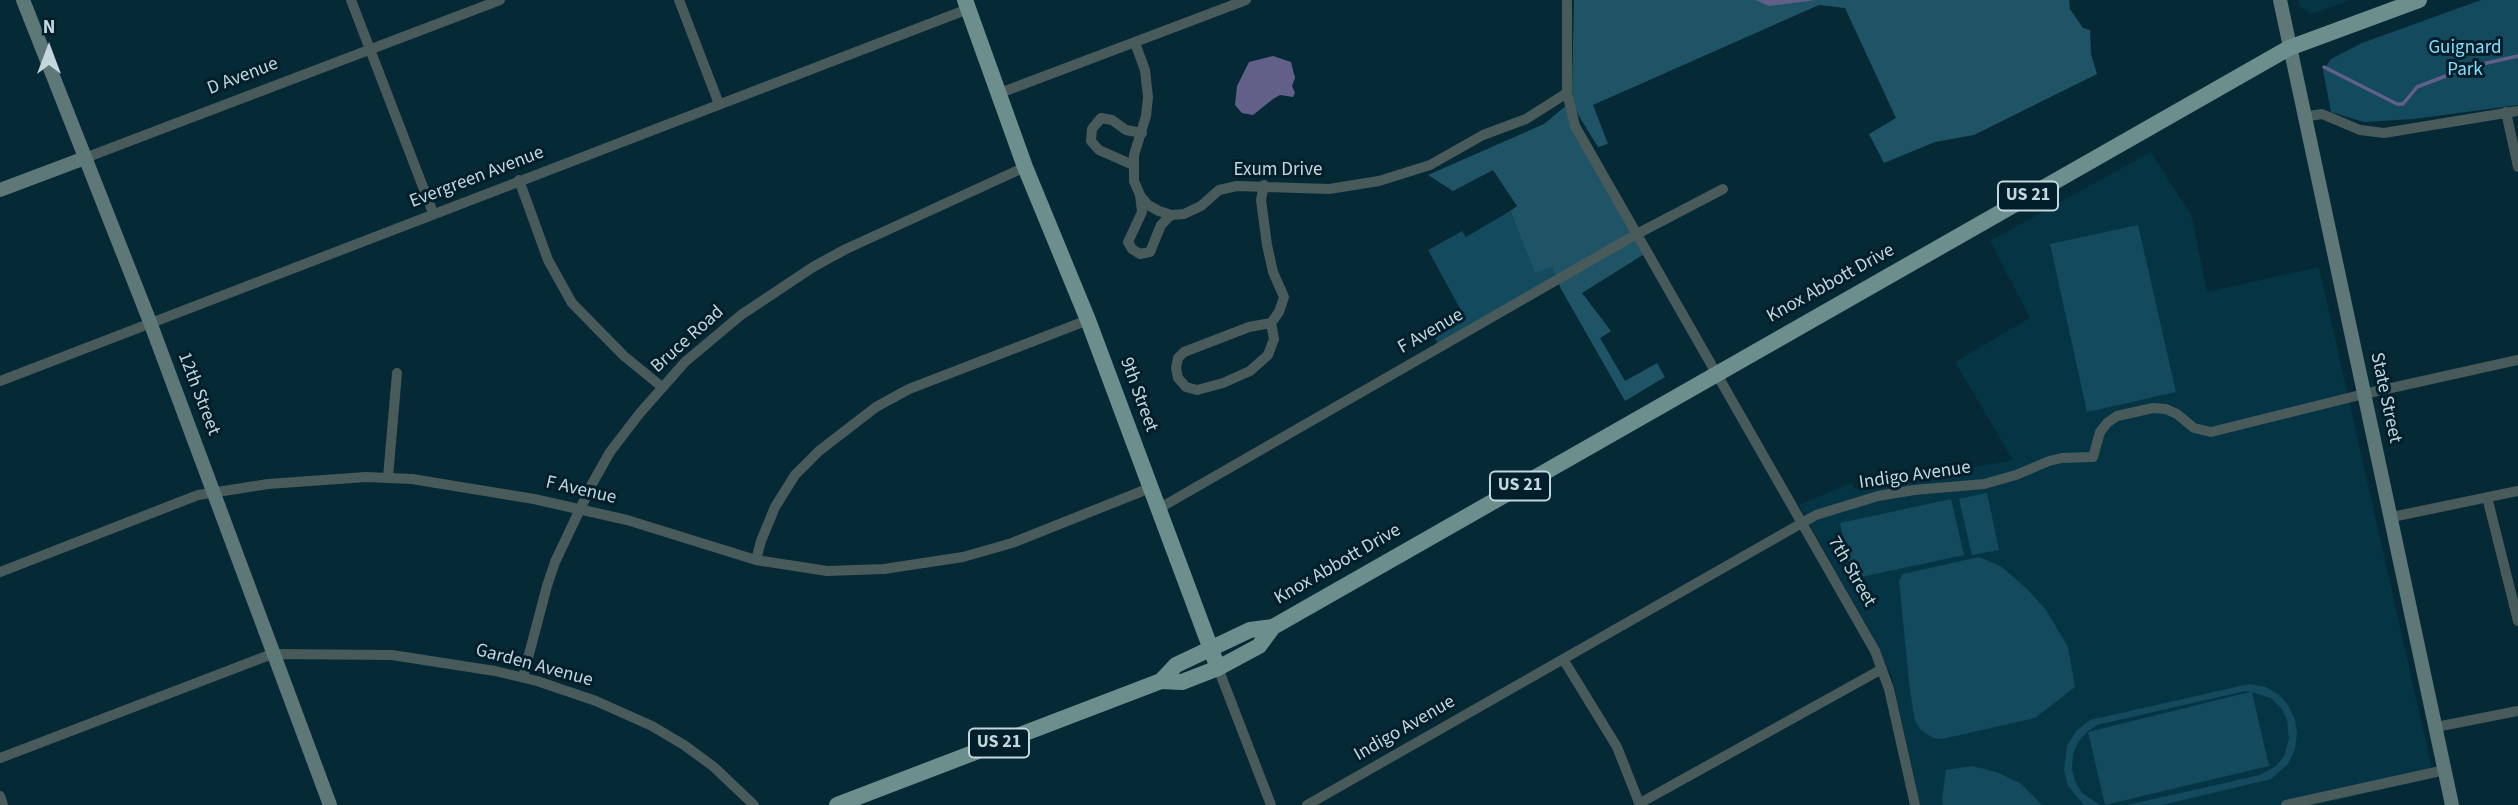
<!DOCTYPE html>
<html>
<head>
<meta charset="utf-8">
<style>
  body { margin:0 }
  #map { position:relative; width:2518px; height:805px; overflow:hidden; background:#052935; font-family:"Source Sans 3",sans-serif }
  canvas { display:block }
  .north { position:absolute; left:14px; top:14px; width:70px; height:70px; -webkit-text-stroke:5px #001f2b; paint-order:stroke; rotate:0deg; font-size:19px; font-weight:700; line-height:28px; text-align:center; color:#c4d6de }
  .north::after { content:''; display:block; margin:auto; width:24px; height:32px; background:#c4d6de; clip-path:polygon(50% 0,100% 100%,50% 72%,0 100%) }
</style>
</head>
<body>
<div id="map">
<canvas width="2518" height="805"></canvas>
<div class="north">N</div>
</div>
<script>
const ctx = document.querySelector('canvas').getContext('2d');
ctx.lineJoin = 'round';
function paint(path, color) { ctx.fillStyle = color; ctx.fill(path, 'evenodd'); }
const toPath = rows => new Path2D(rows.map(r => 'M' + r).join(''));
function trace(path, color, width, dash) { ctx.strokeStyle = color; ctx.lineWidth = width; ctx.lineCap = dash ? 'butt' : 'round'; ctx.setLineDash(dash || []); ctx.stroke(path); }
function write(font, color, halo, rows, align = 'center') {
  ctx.font = font + ' "Source Sans 3",sans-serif'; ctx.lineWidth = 6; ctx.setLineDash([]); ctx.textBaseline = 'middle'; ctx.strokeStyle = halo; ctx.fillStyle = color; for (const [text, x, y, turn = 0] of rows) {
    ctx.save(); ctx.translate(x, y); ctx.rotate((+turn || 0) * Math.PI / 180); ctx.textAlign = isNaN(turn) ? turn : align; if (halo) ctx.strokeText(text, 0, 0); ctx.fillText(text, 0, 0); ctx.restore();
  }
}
paint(toPath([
  [2298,0,2351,0,2312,14,2299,6],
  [2151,152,2192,217,2207,292,2319,267,2434,778,2316,805,1920,805,1892,677,1868,628,1799,505,1851,483,1855,489,2013,460,1955,362,2030,318,1990,241]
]), '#053544');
paint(toPath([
  [2481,0,2518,0,2518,105,2414,119,2364,122,2331,112,2323,70,2331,59,2362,43],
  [1510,211,1535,272,1552,266,1557,280,1440,347,1431,332,1463,314,1428,250,1462,231,1466,237],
  [2138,225,2176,392,2087,412,2050,244],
  [1987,493,1999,550,1972,555,1959,499],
  [1951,499,1964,555,1852,579,1840,523],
  [1979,557,2002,567,2027,589,2046,610,2068,647,2075,687,2035,718,1942,739,1933,738,1921,730,1915,721,1910,691,1899,580,1903,574],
  [2249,684,2266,687,2279,695,2288,705,2295,720,2297,733,2295,749,2288,764,2271,779,2162,805,2127,805,2260,775,2276,766,2284,756,2289,739,2287,720,2281,708,2271,698,2252,692,2269,766,2105,805,2088,732,2250,692,2245,691,2097,725,2087,732,2078,742,2073,754,2072,769,2075,781,2082,793,2100,805,2084,805,2068,786,2064,770,2067,746,2076,731,2090,720],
  [1972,766,1996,772,2020,783,2042,805,1943,805,1942,798,1946,770]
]), '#144a5d');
paint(toPath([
  [1574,0,2069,0,2070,9,2083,28,2090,30,2091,54,2097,74,1974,135,1935,142,1884,163,1869,134,1896,118,1845,8,1819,5,1593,105,1608,144,1598,147,1574,108,1572,90],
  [1568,104,1646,253,1582,293,1611,331,1600,338,1625,381,1657,363,1665,377,1625,401,1561,289,1552,267,1535,273,1510,211,1517,206,1493,170,1453,191,1428,175,1544,124]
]), '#1f5467');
paint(toPath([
  [1756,0,1816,0,1769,6],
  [1273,56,1291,62,1295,78,1292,86,1295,93,1293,97,1280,95,1273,99,1253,115,1242,113,1235,105,1237,86,1249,62]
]), '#626089');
trace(toPath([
  [2324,67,2397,104,2403,104,2417,87,2469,67,2518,56]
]), '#626089', 3.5);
trace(toPath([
  [351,0,433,213],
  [679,0,719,104],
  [1567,0,1567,93,1575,126,1875,651,1889,689,1915,805],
  [1135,43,1145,70,1148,97,1146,116,1134,155,1134,181,1140,195,1148,205,1159,211,1171,215,1184,214,1201,206,1219,190,1237,186,1329,189,1379,181,1430,165,1483,135,1526,119,1567,93],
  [1000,93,1246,0],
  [2506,112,2518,167],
  [2303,117,2322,114,2360,130,2384,133,2518,111],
  [85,158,500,0],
  [1133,165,1099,150,1091,141,1092,129,1101,118,1112,120,1126,130,1142,133],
  [519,180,548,260,572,303,624,356,662,387],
  [1264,185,1261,200,1267,245,1273,272,1284,297,1279,312,1271,323,1274,339,1268,355,1250,371,1223,383,1197,390,1186,387,1178,378,1176,368,1178,358,1184,352,1249,327,1271,323],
  [1140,195,1142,212,1128,242,1132,249,1140,254,1150,252,1161,225,1171,215],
  [0,381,968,9],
  [388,477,397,373],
  [2487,497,2518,621],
  [1158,509,1635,235,1723,189],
  [2392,517,2518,491],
  [756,560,761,541,775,507,795,475,819,451,876,407,909,389,1088,320],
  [0,572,198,495,268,484,366,477,412,479,534,499,627,520,756,560,827,571,884,569,963,557,1012,543,1150,488],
  [1563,659,1617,747,1640,805],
  [1218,668,1271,805],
  [523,677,547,586,555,562,592,484,610,452,640,413,685,362,741,315,813,267,846,249,1025,167],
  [2436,727,2518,711],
  [0,758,272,654,392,655,495,671,537,681,596,701,652,726,684,745,714,767,754,805],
  [0,796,3,805],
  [1640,803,1882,669],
  [1307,805,1816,515,1878,496,1914,490,1984,484,2016,475,2049,461,2062,458,2093,457,2100,432,2107,423,2117,416,2153,408,2166,409,2177,414,2194,428,2211,432,2364,394,2518,360],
  [2286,805,2445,770]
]), '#495a5a', 10);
trace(toPath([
  [23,0,150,322,330,805],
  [2280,0,2452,805],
  [0,190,85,158]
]), '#5d7877', 14);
trace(toPath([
  [965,0,1025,167,1088,320,1218,668],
  [1161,681,1182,682,1218,668,1259,646,1273,627],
  [837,805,1161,681,1176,665,1250,630,1273,627,2289,48,2419,0]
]), '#6c8f8e', 16);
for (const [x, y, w] of [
  [2028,196,60],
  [1520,486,60],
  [999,743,60]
]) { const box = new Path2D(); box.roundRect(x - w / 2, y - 14.5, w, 29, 5); ctx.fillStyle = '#001f2b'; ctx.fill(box); trace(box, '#c4d6de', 2); }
write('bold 18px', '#c4d6de', null, [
  ["US 21",2028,196],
  ["US 21",1520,486],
  ["US 21",999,743]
]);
write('19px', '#89ddfe', '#001f2b', [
  ["Guignard",2465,49],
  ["Park",2465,71]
]);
write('19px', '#c4d6de', '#001f2b', [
  ["D Avenue",243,77,-21],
  ["Exum Drive",1278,171],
  ["Evergreen Avenue",477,178,-21],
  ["Knox Abbott Drive",1831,284,-29],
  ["F Avenue",1431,332,-30],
  ["Bruce Road",688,340,-42],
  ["12th Street",198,394,69],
  ["9th Street",1138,395,70],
  ["State Street",2385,398,78],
  ["Indigo Avenue",1915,476,-8],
  ["F Avenue",581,491,13],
  ["Knox Abbott Drive",1338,565,-30],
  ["7th Street",1851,572,60],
  ["Garden Avenue",534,666,15],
  ["Indigo Avenue",1405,729,-30]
]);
</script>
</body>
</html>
